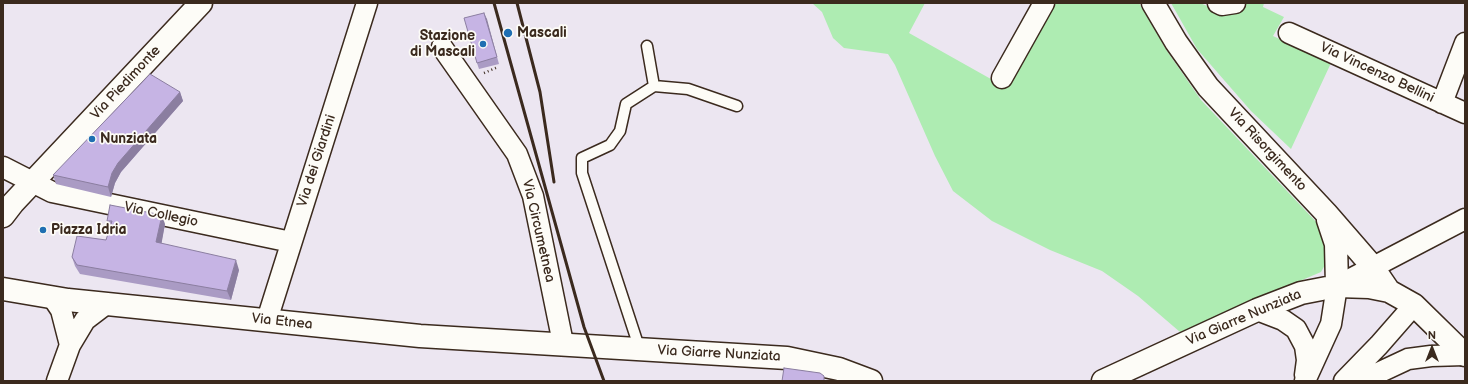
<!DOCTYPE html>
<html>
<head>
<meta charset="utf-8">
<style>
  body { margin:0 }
  #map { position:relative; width:1468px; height:384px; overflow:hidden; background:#ece6f1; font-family:"Balsamiq Sans",sans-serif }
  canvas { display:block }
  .frame { position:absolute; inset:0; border:4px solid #3b2a1e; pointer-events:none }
  .north { position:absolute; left:1412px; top:328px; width:40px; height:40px; -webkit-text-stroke:3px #fdfcf7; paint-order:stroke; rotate:0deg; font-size:11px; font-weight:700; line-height:16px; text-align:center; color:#3b2a1e }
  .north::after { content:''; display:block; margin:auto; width:14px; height:18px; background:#3b2a1e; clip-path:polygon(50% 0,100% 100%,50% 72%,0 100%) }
</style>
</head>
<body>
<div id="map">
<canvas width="1468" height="384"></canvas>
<div class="frame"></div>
<div class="north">N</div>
</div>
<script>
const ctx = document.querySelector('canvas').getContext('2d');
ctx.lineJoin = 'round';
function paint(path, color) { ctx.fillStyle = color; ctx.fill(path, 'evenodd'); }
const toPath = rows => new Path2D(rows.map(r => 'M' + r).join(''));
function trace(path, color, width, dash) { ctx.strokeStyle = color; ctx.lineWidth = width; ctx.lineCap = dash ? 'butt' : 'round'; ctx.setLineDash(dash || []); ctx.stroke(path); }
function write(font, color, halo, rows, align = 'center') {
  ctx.font = font + ' "Balsamiq Sans",sans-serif'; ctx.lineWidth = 3.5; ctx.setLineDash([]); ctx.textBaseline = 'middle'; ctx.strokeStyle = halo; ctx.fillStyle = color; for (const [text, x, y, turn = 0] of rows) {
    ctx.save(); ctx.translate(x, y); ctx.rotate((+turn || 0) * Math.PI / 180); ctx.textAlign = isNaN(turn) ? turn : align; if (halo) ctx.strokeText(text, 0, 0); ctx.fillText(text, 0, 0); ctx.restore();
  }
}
paint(toPath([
  [812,3,925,3,909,33,998,83,1011,77,1054,3,1139,3,1167,51,1201,100,1321,227,1326,239,1326,263,1321,272,1180,332,1138,296,1102,271,1050,250,992,221,953,191,935,156,895,65,888,54,844,48,833,38,822,12],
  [1171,3,1200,3,1219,11,1236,9,1247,3,1264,3,1263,7,1284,17,1273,36,1331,63,1291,149,1251,111,1197,49]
]), '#aeecb2');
const lane = toPath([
  [647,46,654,86],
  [640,350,582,173,582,158,610,145,620,131,626,104,654,86,688,89,737,106]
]);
const street = toPath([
  [1218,3,1222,5,1235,3],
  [1289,33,1465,113],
  [442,47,517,154,533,196,563,343],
  [1002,78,1044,3],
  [1442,103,1465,43],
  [3,167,52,192,291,242],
  [53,298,61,310,70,345],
  [1257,310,1283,320,1296,329,1305,346,1307,360,1305,375],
  [267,320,367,3],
  [57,381,70,345,85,320,106,304],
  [1305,381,1331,324,1337,286,1465,219],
  [1344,381,1379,345,1414,305],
  [1361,381,1408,359,1431,356,1465,355]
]);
const secondary = toPath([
  [1153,3,1176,42,1208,87,1326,213,1372,266,1389,291],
  [3,216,13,203,201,3],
  [1328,220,1336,244,1337,286],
  [3,289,68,300,420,336,787,358,839,369,871,381],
  [1103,381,1257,310,1301,293,1337,286,1369,287,1389,291,1414,305,1465,355]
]);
trace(lane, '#3b2a1e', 13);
trace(street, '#3b2a1e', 23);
trace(secondary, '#3b2a1e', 25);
trace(toPath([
  [484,73,498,67]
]), '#3b2a1e', 2.5, [1, 3]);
trace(lane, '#fdfcf7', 10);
trace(street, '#fdfcf7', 20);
trace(secondary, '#fdfcf7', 22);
trace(toPath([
  [494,3,584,327,604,381],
  [517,3,540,92,554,182]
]), '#3b2a1e', 3);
paint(toPath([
  [484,13,499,64,479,69,477,63],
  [180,92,183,101,121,172,115,183,111,197,56,184,53,175],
  [107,221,165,224,161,244,239,270,231,300,80,274,75,266,72,257,106,240,110,228]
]), '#aa9bc4');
paint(toPath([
  [484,13,487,19,499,64,497,57],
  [180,92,183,101,121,172,115,183,111,197,108,187,112,173,118,163],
  [162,215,165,224,160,252,156,242],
  [236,260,239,270,231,300,227,291]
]), '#8b7ea0');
const building = toPath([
  [484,13,497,57,477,63,464,18,484,13],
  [150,74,180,92,118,163,112,173,108,187,53,175,150,74],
  [110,205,162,215,156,242,236,260,227,291,77,265,72,257,77,236,106,240,112,221,107,221,110,205],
  [784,368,820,373,824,376,824,381,782,381,784,368]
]);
paint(building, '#c6b4e4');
trace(building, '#8b7ea0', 1);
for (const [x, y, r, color] of [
  [508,33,5,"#1f6fb2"],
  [483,44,4,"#1f6fb2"],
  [92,139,4,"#1f6fb2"],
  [43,230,4,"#1f6fb2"]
]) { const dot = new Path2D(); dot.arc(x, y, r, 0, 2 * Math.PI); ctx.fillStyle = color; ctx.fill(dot); trace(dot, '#fdfcf7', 1.5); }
write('bold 14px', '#3b2a1e', '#fdfcf7', [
  ["Mascali",517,33],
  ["Stazione",475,36,"right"],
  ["di Mascali",475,52,"right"],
  ["Nunziata",100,139],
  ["Piazza Idria",51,230]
], 'left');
write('14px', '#3b2a1e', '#fdfcf7', [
  ["Via Vincenzo Bellini",1377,73,25],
  ["Via Piedimonte",126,83,-47],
  ["Via Risorgimento",1267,150,47],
  ["Via dei Giardini",317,161,-72],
  ["Via Collegio",161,215,12],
  ["Via Circumetnea",538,231,77],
  ["Via Giarre Nunziata",1244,318,-23],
  ["Via Etnea",282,322,6],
  ["Via Giarre Nunziata",719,354,3]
]);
</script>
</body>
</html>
